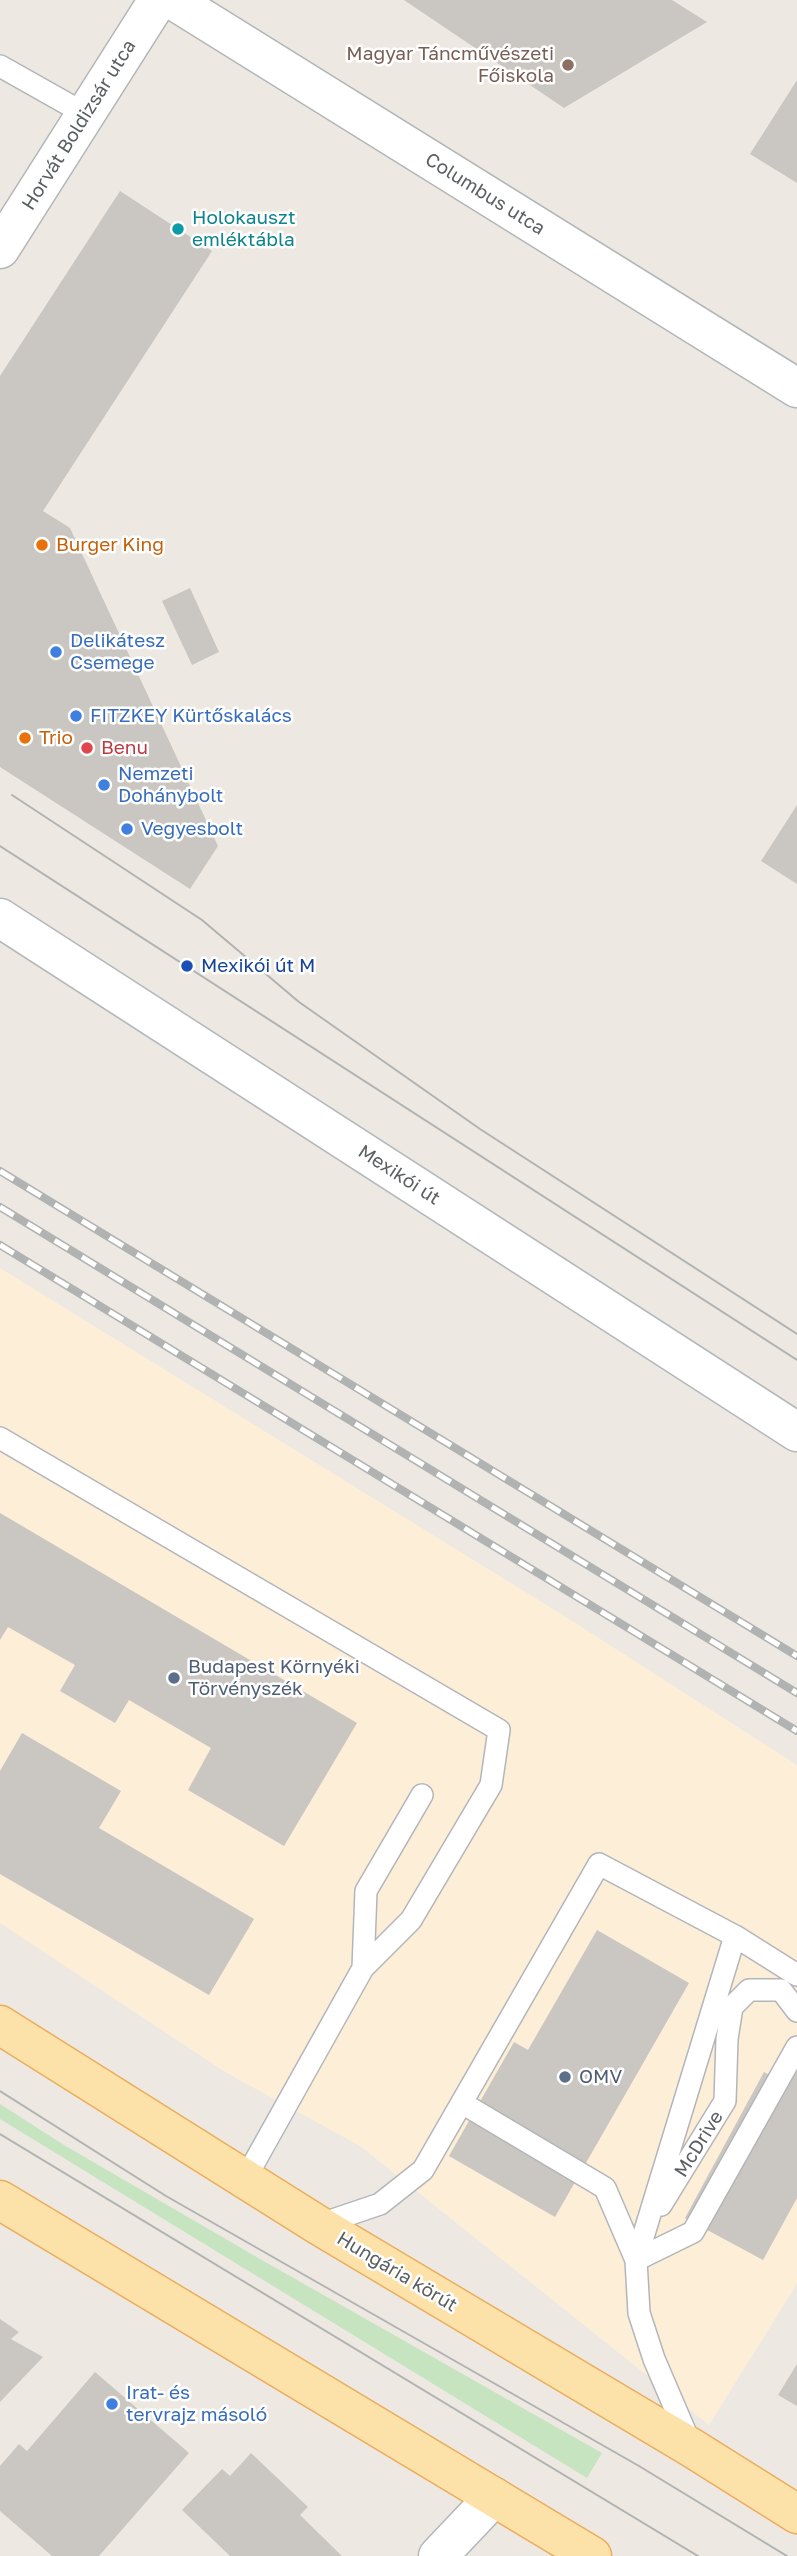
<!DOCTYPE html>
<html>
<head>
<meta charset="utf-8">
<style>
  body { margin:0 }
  canvas { display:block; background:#ede9e2 }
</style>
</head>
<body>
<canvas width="797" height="2556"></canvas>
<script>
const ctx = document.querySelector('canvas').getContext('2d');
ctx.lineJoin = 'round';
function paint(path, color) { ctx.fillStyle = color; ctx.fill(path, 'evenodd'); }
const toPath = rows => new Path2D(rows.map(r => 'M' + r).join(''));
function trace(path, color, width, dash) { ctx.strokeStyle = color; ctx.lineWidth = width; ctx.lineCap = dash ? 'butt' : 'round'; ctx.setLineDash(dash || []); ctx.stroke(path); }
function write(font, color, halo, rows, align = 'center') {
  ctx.font = font + ' "Golos Text",sans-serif'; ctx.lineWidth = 5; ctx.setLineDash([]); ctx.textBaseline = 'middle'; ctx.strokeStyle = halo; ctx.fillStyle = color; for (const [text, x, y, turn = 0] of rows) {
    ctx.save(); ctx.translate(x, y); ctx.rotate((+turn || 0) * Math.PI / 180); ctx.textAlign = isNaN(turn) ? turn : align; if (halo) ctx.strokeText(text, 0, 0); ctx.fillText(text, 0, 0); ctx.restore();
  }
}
paint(toPath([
  [0,1268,566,1617,797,1765,797,2284,709,2425,360,2146,225,2072,0,1923]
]), '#fceed7');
paint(toPath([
  [0,2104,64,2145,260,2259,602,2453,587,2478,0,2119]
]), '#c5e4bf');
paint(toPath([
  [404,0,672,0,707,22,564,108],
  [797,80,797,183,750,154],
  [120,191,212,251,43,511,70,528,218,846,190,889,0,767,0,376],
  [190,588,219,652,192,665,162,601],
  [797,805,797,884,761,861],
  [0,1513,357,1723,284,1846,188,1790,211,1748,129,1700,115,1723,60,1691,75,1665,8,1627,0,1640],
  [22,1733,121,1791,99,1828,254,1919,209,1995,0,1874,0,1771],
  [597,1930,689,1983,555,2217,449,2156,514,2042,528,2050],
  [797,2065,797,2198,763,2260,685,2218,764,2072,787,2085],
  [0,2319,19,2332,11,2339,43,2357,0,2402],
  [797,2364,797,2406,778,2395],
  [95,2372,189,2453,99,2556,52,2556,0,2511,0,2466,19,2444,27,2451],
  [251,2453,308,2507,300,2515,342,2556,230,2556,182,2510,222,2469,230,2476]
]), '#cac6c1');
const lane = toPath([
  [0,66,87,115],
  [0,1438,499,1730,491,1785,411,1920,363,1968,245,2179],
  [363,1968,366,1891,422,1795],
  [462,2103,605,2188,636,2260,693,2232,797,2047],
  [661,2205,725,2101,727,2039,732,2007,749,1990,781,1990,797,2011],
  [318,2225,380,2204,423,2170,599,1864,735,1936,797,1975],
  [690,2443,654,2359,639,2313,636,2260,735,1936]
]);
const street = toPath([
  [173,0,797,388],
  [0,249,158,0],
  [438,2556,494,2497]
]);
const secondary = toPath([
  [0,918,797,1432]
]);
const primary = toPath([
  [0,2025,318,2225,692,2448,797,2514],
  [0,2200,592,2556]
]);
trace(lane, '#b3b6b9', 24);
trace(street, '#b3b6b9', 41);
trace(secondary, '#b4b8bc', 41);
trace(primary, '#ebad5c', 41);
trace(lane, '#fff', 21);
trace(street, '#fff', 38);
trace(secondary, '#fff', 38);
trace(primary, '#fce1a8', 38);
trace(toPath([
  [12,795,202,920,299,1002,480,1129,797,1334],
  [0,846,797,1360],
  [0,2091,166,2196,639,2466,787,2556],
  [0,2134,698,2556]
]), '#b1b2b2', 2);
const rail = toPath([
  [0,1171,797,1656],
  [0,1207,797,1693],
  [0,1245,797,1731]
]);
trace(rail, '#b1b2b2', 8);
trace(rail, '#fff', 5, [16]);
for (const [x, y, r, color] of [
  [568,65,7,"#8d6e63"],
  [178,229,7,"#0f9aa8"],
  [42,545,7,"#e8710a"],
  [56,652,7,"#3f7fe0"],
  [76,716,7,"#3f7fe0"],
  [25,738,7,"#e8710a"],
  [87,748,7,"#e0444e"],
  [104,785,7,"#3f7fe0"],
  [127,829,7,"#3f7fe0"],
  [187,966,7,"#1a4fb4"],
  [174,1678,7,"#5c6f8a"],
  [565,2077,7,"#5c6f8a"],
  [112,2404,7,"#3f7fe0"]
]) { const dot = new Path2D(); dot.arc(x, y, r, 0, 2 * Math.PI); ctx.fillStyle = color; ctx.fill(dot); trace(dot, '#fff', 2.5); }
write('19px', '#785e54', '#fff', [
  ["Magyar Táncművészeti",554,54],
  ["Főiskola",554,76]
], 'right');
write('19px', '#5a5f62', '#fff', [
  ["Horvát Boldizsár utca",79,125,-58],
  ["Columbus utca",485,194,32],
  ["Mexikói út",399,1175,33],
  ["McDrive",699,2144,-58],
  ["Hungária körút",397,2272,31]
]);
write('19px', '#0d838f', '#fff', [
  ["Holokauszt",192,218],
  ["emléktábla",192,240]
], 'left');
write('19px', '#c56008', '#fff', [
  ["Burger King",56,545],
  ["Trio",39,738]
], 'left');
write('19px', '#366cbe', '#fff', [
  ["Delikátesz",70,641],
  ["Csemege",70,663],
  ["FITZKEY Kürtőskalács",90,716],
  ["Nemzeti",118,774],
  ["Dohánybolt",118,796],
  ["Vegyesbolt",141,829],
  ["Irat- és",126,2393],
  ["tervrajz másoló",126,2415]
], 'left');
write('19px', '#be3a42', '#fff', [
  ["Benu",101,748]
], 'left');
write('19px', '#164399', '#fff', [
  ["Mexikói út M",201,966]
], 'left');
write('19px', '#4e5e75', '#fff', [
  ["Budapest Környéki",188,1667],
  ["Törvényszék",188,1689],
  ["OMV",579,2077]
], 'left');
</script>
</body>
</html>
